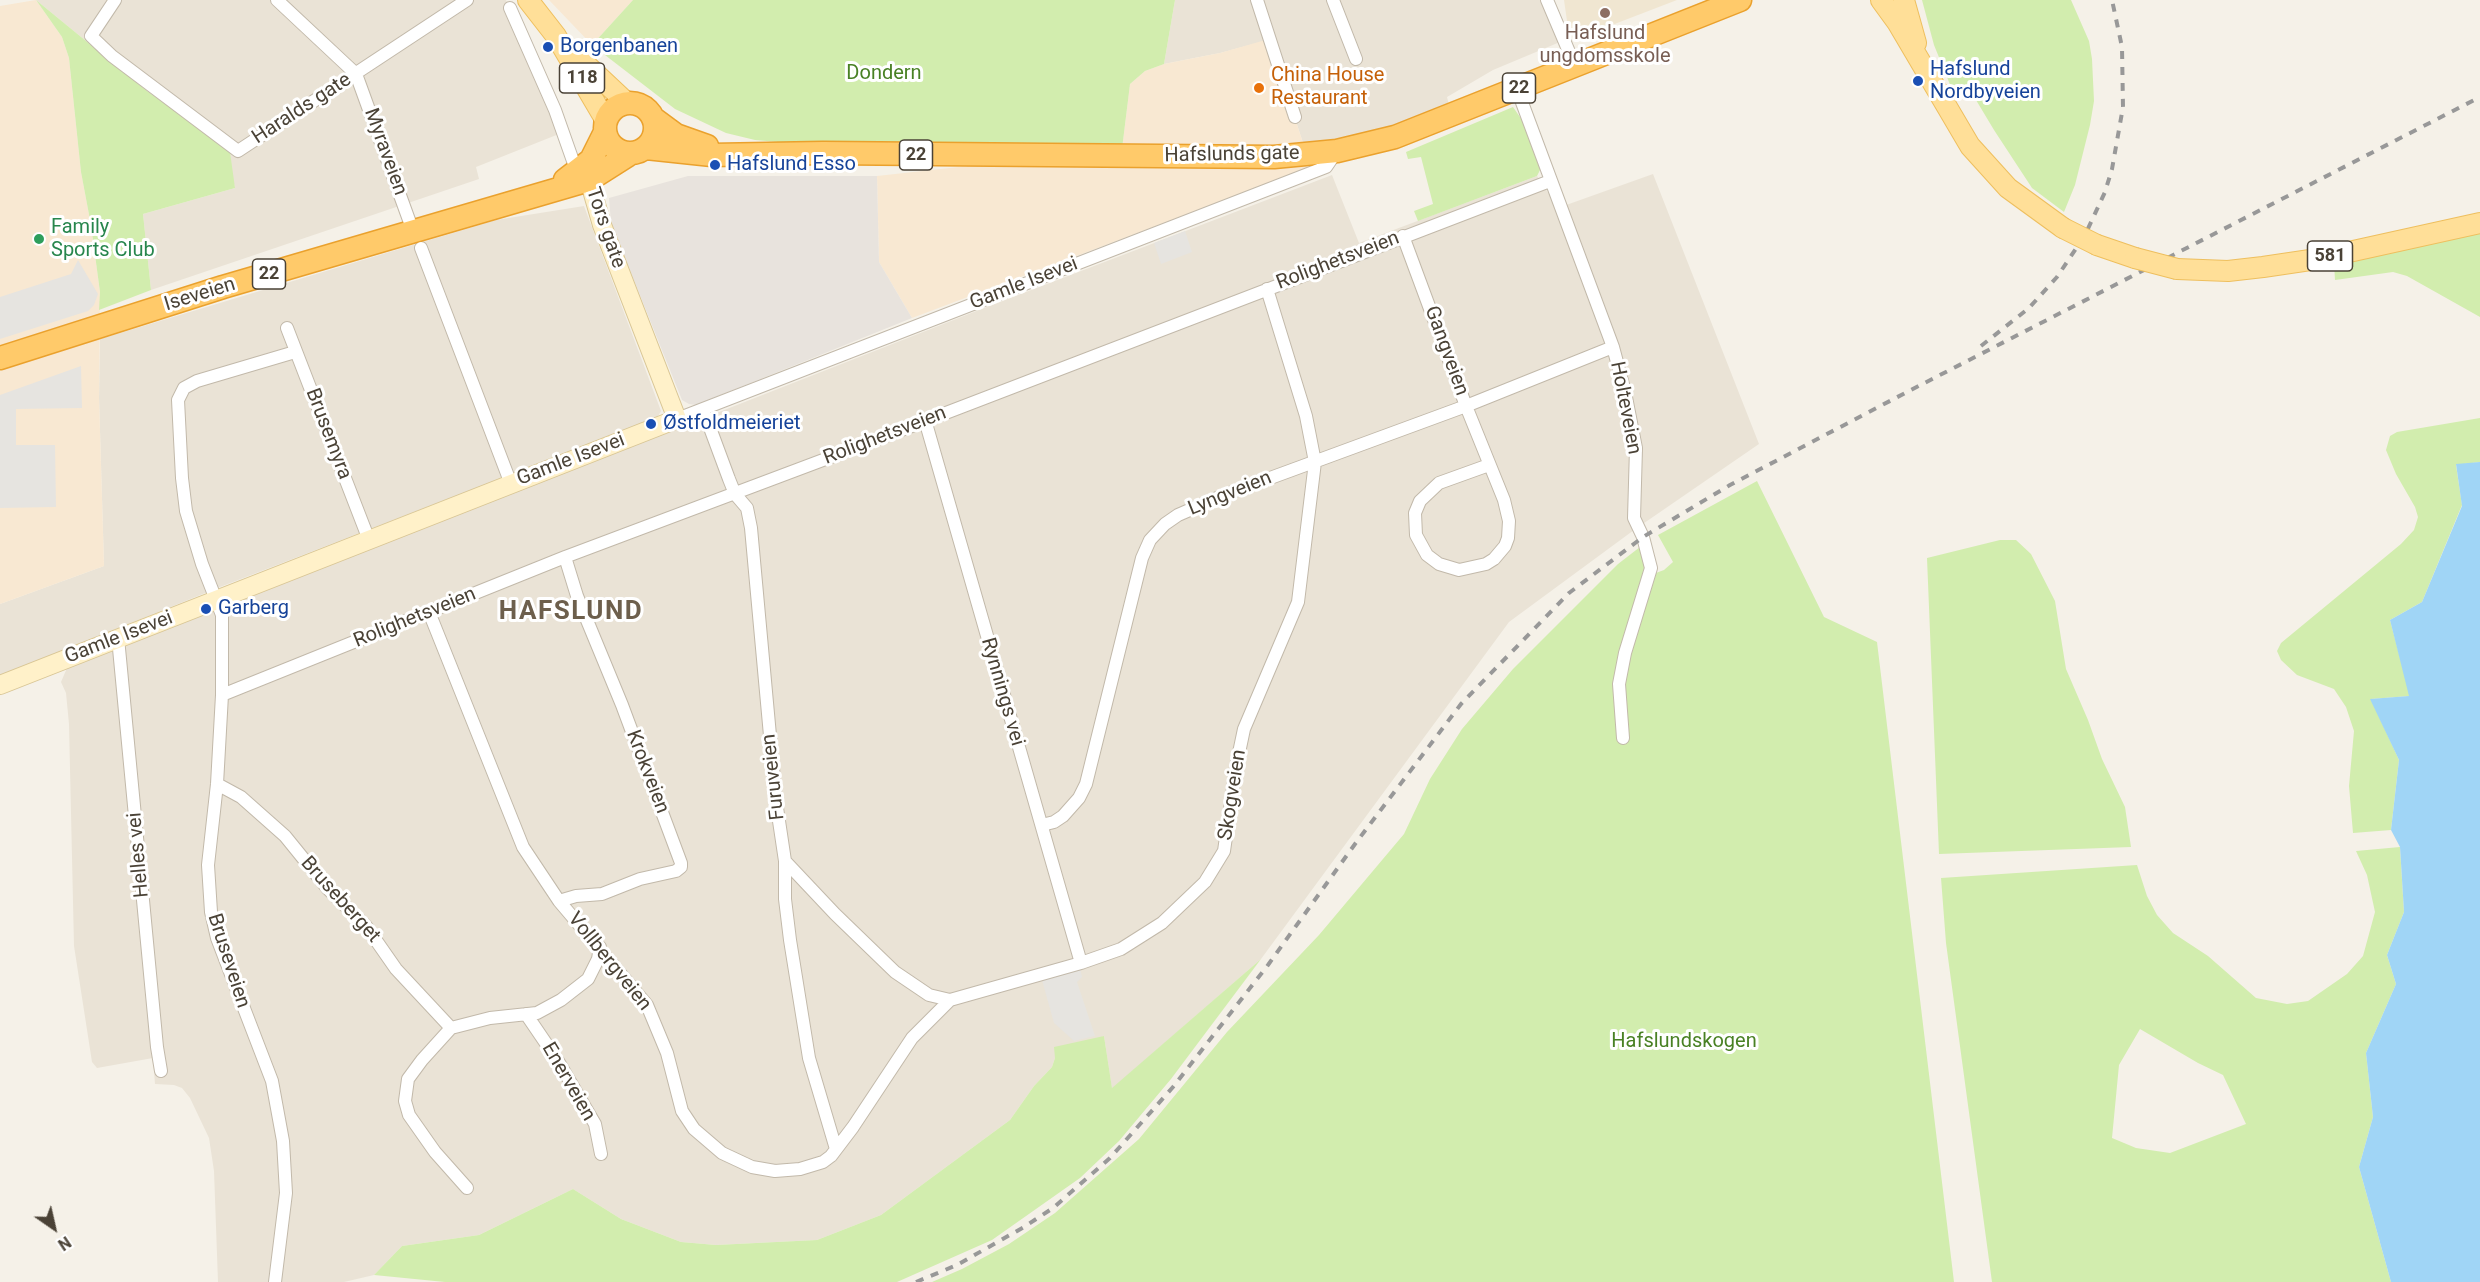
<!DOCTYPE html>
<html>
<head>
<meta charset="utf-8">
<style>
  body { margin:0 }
  #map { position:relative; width:2480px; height:1282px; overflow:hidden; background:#f5f1e8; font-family:Roboto,sans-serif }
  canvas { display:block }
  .north { position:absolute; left:24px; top:1198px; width:60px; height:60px; -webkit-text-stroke:4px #fff; paint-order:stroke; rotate:146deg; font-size:16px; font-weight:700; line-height:24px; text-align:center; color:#4a4236 }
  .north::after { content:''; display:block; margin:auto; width:21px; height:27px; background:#4a4236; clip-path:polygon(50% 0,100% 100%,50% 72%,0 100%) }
</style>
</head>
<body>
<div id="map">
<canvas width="2480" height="1282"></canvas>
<div class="north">N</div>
</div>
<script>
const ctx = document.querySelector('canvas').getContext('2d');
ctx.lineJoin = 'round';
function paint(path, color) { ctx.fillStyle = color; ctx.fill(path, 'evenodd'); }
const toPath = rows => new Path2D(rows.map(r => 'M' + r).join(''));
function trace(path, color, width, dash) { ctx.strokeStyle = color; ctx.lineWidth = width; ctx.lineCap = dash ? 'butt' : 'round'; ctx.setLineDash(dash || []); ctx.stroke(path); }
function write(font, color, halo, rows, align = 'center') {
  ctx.font = font + ' Roboto,sans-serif'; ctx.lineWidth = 6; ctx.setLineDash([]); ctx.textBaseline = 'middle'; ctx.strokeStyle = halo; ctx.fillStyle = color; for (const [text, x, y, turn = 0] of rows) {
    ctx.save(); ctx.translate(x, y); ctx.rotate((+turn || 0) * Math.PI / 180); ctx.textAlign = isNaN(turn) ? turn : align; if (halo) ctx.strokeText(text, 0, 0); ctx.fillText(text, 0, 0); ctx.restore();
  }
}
paint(toPath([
  [36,0,506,0,564,132,476,167,479,179,151,290,143,214,235,188,225,145,147,91],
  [1175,0,1547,0,1560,42,1493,70,1447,97,1449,105,1410,122,1364,136,1304,146,1269,40,1220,53,1164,64],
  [1653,174,1759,444,1634,530,1509,622,1261,959,1112,1089,1104,1036,1055,1058,1052,1067,1034,1086,1010,1120,881,1215,817,1240,716,1245,681,1242,621,1219,573,1189,479,1235,402,1246,374,1275,344,1282,218,1282,214,1171,209,1138,190,1098,182,1088,174,1085,155,1084,153,1058,97,1068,92,1062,74,946,69,724,66,693,61,682,67,668,979,310,1332,175,1359,243,1537,176,1551,197,1555,209],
  [584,206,661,411,657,418,220,587,0,676,0,604,104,566,99,398,100,339,496,220]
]), '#eae3d6');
paint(toPath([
  [36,0,62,37,69,58,81,172,91,225,100,292,99,398,104,566,0,604,0,6],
  [549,0,633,0,592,45],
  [1269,39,1304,146,1307,169,912,318,879,262,877,176,1122,149,1130,84,1145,71,1164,64,1220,53]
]), '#f8e8d2');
paint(toPath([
  [688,176,877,176,879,262,912,318,696,405,689,404,682,400,611,223,609,198]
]), '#e8e3dd');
paint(toPath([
  [1564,0,1677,0,1573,40,1567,21]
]), '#f0e6d1');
paint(toPath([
  [36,0,147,91,225,145,230,152,235,188,143,214,151,290,99,310,100,292,91,225,81,172,69,58,62,37],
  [633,0,1175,0,1164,64,1145,71,1130,84,1122,149,995,147,977,143,801,144,755,140,726,133,675,109,592,45],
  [1922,0,2071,0,2089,41,2092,59,2094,101,2090,125,2075,185,2064,212,2032,188,1994,130,1967,85,1953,92,1934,45],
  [1513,107,1522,120,1538,158,1540,170,1537,176,1418,221,1414,211,1433,204,1421,157,1408,159,1406,152],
  [2480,230,2480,317,2407,276,2393,272,2335,280,2334,263],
  [2480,418,2480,462,2456,465,2462,505,2422,602,2390,620,2410,696,2371,699,2399,760,2391,830,2353,833,2349,786,2354,731,2346,707,2334,689,2297,675,2281,660,2277,651,2281,643,2401,544,2414,530,2418,517,2415,507,2396,474,2386,450,2390,436,2397,432],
  [1757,481,1824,617,1877,642,1954,1282,932,1282,962,1269,1009,1244,1055,1213,1139,1139,1227,1032,1319,935,1404,834,1430,779,1462,729,1513,669,1618,564,1640,547,1644,561,1645,577,1664,570,1673,562,1658,535],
  [2000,540,2016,540,2031,554,2055,601,2066,669,2088,720,2102,759,2125,807,2131,847,1939,854,1927,558],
  [2400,847,2404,912,2387,955,2396,984,2366,1053,2373,1117,2359,1167,2391,1282,1992,1282,1946,943,1941,878,2137,865,2147,896,2157,915,2173,933,2208,956,2256,998,2287,1004,2308,1001,2347,974,2363,956,2375,912,2367,875,2356,851],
  [2140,1029,2198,1063,2223,1075,2246,1124,2170,1153,2136,1148,2112,1138,2119,1065],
  [1261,959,1171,1079,1119,1141,1080,1178,992,1240,897,1282,445,1282,374,1275,402,1246,479,1235,573,1189,621,1219,681,1242,716,1245,817,1240,881,1215,1010,1120,1034,1086,1052,1067,1055,1058,1054,1047,1104,1036,1112,1088]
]), '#d2edae');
paint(toPath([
  [1185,231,1192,252,1161,264,1154,243],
  [78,260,98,294,94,305,88,311,0,339,0,297,71,274],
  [81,366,82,408,16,409,16,445,55,445,56,507,0,508,0,395],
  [1080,968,1082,977,1077,982,1095,1036,1074,1041,1054,1023,1042,980]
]), '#e6e4e0');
paint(toPath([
  [2480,462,2480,1282,2391,1282,2359,1167,2373,1117,2366,1053,2396,984,2387,955,2404,912,2400,847,2391,830,2399,760,2370,699,2409,696,2390,620,2422,602,2462,506,2456,464]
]), '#a0d5f6');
const street = toPath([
  [115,0,91,36,112,56,238,151,467,0],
  [277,0,356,74,413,231],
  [1257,0,1295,117],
  [1333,0,1356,59],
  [1547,0,1575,66],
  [510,8,555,110,573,161,582,172],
  [1517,89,1613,347,1625,392,1636,448,1634,518,1643,537,1651,568,1625,653,1619,684,1623,738],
  [1403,236,1466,406,1504,500,1509,521,1508,538,1505,546,1494,559,1486,564,1459,570,1439,564,1427,555,1416,535,1415,513,1420,501,1439,483,1489,465],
  [421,248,511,484],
  [287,328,369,540],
  [703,409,729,479,735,494,747,508,751,528,776,801,785,861,785,899,790,940,809,1058,836,1149],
  [677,419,1326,167,1337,151],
  [925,420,1081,963],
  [429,612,523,847,559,901,647,1005,667,1053,682,1111,694,1129,722,1153,752,1167,775,1171,800,1169,823,1162,831,1156,853,1127,912,1038,950,1000],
  [118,638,157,1047,161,1071],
  [222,695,565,557,839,454,1550,181],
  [217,784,241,797,285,836,328,889,366,926,396,969,451,1028],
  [1042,825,1054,822,1063,816,1079,798,1086,784,1142,558,1150,540,1165,524,1178,515,1224,495,1466,406,1613,347],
  [785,861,835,914,895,972,929,995,950,1000,1081,963,1121,949,1162,923,1205,882,1224,851,1236,767,1244,729,1298,602,1315,462,1306,416,1267,289],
  [559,901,576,896,602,894,640,879,676,871,681,867,681,863,622,705,577,596,565,557],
  [526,1014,558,1061,595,1124,601,1154],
  [467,1188,435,1152,409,1115,405,1101,408,1079,422,1060,451,1028,490,1018,537,1013,561,1000,588,979,598,959,600,947],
  [275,1282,286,1193,283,1141,272,1081,217,938,211,912,208,865,217,784,222,695,222,615,202,564,186,511,182,478,178,400,184,388,197,381,295,352]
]);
const secondary = toPath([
  [0,685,677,419,602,225,589,180]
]);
const primary = toPath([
  [528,0,556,36,606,121],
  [1881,0,1897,22,1970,146,2008,188,2063,228],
  [1904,0,1916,43],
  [578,57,627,103],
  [2097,245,2135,258],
  [2177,269,2228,271,2263,267,2317,259,2480,223]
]);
const highway = toPath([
  '605 128a25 25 0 1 1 50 0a25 25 0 1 1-50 0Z',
  [653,118,676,135,707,146],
  [646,148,712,155,823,153,1274,157,1337,151,1395,137,1740,0],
  [565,180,591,160,605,132],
  [0,358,223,287,589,180,630,154]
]);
trace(street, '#c2b9aa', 14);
trace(secondary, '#d9c695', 20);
trace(primary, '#eebf5e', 22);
trace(highway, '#eaa12d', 25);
trace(street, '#fff', 12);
trace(secondary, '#fff1c9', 18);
trace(primary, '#ffdf98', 20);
trace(highway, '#ffca6a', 22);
trace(toPath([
  [1981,346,2029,308,2057,277,2085,235,2105,192,2112,169,2123,107,2122,47,2112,0],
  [916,1282,957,1265,1024,1227,1053,1208,1110,1158,1173,1087,1268,965,1355,844,1461,704,1569,593,1643,537,1730,485,1907,392,2480,97]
]), '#989898', 4, [8, 8]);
const primaryBridge = toPath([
  [2063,228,2097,245],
  [2135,258,2177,269]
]);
trace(primaryBridge, '#eebf5e', 22, []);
trace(primaryBridge, '#ffdf98', 20);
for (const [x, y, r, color] of [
  [1605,13,6,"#8d6e63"],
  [548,47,6,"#1a4fb4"],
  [1918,81,6,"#1a4fb4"],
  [1259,88,6,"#e8710a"],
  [715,165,6,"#1a4fb4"],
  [39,239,6,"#2e9e5b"],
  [651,424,6,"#1a4fb4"],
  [206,609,6,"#1a4fb4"]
]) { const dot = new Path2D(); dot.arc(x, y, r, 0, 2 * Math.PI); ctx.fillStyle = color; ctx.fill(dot); trace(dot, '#fff', 2); }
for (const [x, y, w] of [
  [582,78,45],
  [1519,88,33],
  [916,155,33],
  [2330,256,45],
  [269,274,33]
]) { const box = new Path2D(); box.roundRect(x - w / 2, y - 15, w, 30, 4.5); ctx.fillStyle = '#fff'; ctx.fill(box); trace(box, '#4a4236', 1.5); }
write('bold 18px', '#4a4236', null, [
  ["118",582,78],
  ["22",1519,88],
  ["22",916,155],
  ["581",2330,256],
  ["22",269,274]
]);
write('20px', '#785e54', '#fff', [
  ["Hafslund",1605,34],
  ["ungdomsskole",1605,57]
]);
write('20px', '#164399', '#fff', [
  ["Borgenbanen",560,47],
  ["Hafslund",1930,70],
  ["Nordbyveien",1930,93],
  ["Hafslund Esso",727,165],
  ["Østfoldmeieriet",663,424],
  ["Garberg",218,609]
], 'left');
write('20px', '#498124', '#fff', [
  ["Dondern",884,74],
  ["Hafslundskogen",1684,1042]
]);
write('20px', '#c56008', '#fff', [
  ["China House",1271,76],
  ["Restaurant",1271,99]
], 'left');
write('20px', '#4a4236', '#fff', [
  ["Haralds gate",302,109,-33],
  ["Myraveien",385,152,70],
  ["Hafslunds gate",1232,155,-1],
  ["Tors gate",605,228,71],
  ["Rolighetsveien",1338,261,-21],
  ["Gamle Isevei",1024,284,-21],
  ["Iseveien",200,295,-17],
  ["Gangveien",1446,351,70],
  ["Holteveien",1625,408,79],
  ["Brusemyra",328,434,69],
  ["Rolighetsveien",885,436,-21],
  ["Gamle Isevei",571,460,-21],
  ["Lyngveien",1230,494,-22],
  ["Rolighetsveien",415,618,-22],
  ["Gamle Isevei",119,638,-21],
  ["Rynnings vei",1002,692,74],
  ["Krokveien",647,772,69],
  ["Furuveien",774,777,-96],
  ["Skogveien",1233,795,-81],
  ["Helles vei",139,855,-95],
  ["Bruseberget",340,900,48],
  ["Bruseveien",228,961,72],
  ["Vollbergveien",609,962,51],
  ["Enerveien",568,1082,60]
]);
write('20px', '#27864d', '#fff', [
  ["Family",51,228],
  ["Sports Club",51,251]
], 'left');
ctx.letterSpacing = '1.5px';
write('bold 26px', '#6d5f4c', '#fff', [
  ["HAFSLUND",571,612]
]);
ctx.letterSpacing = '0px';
</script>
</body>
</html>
